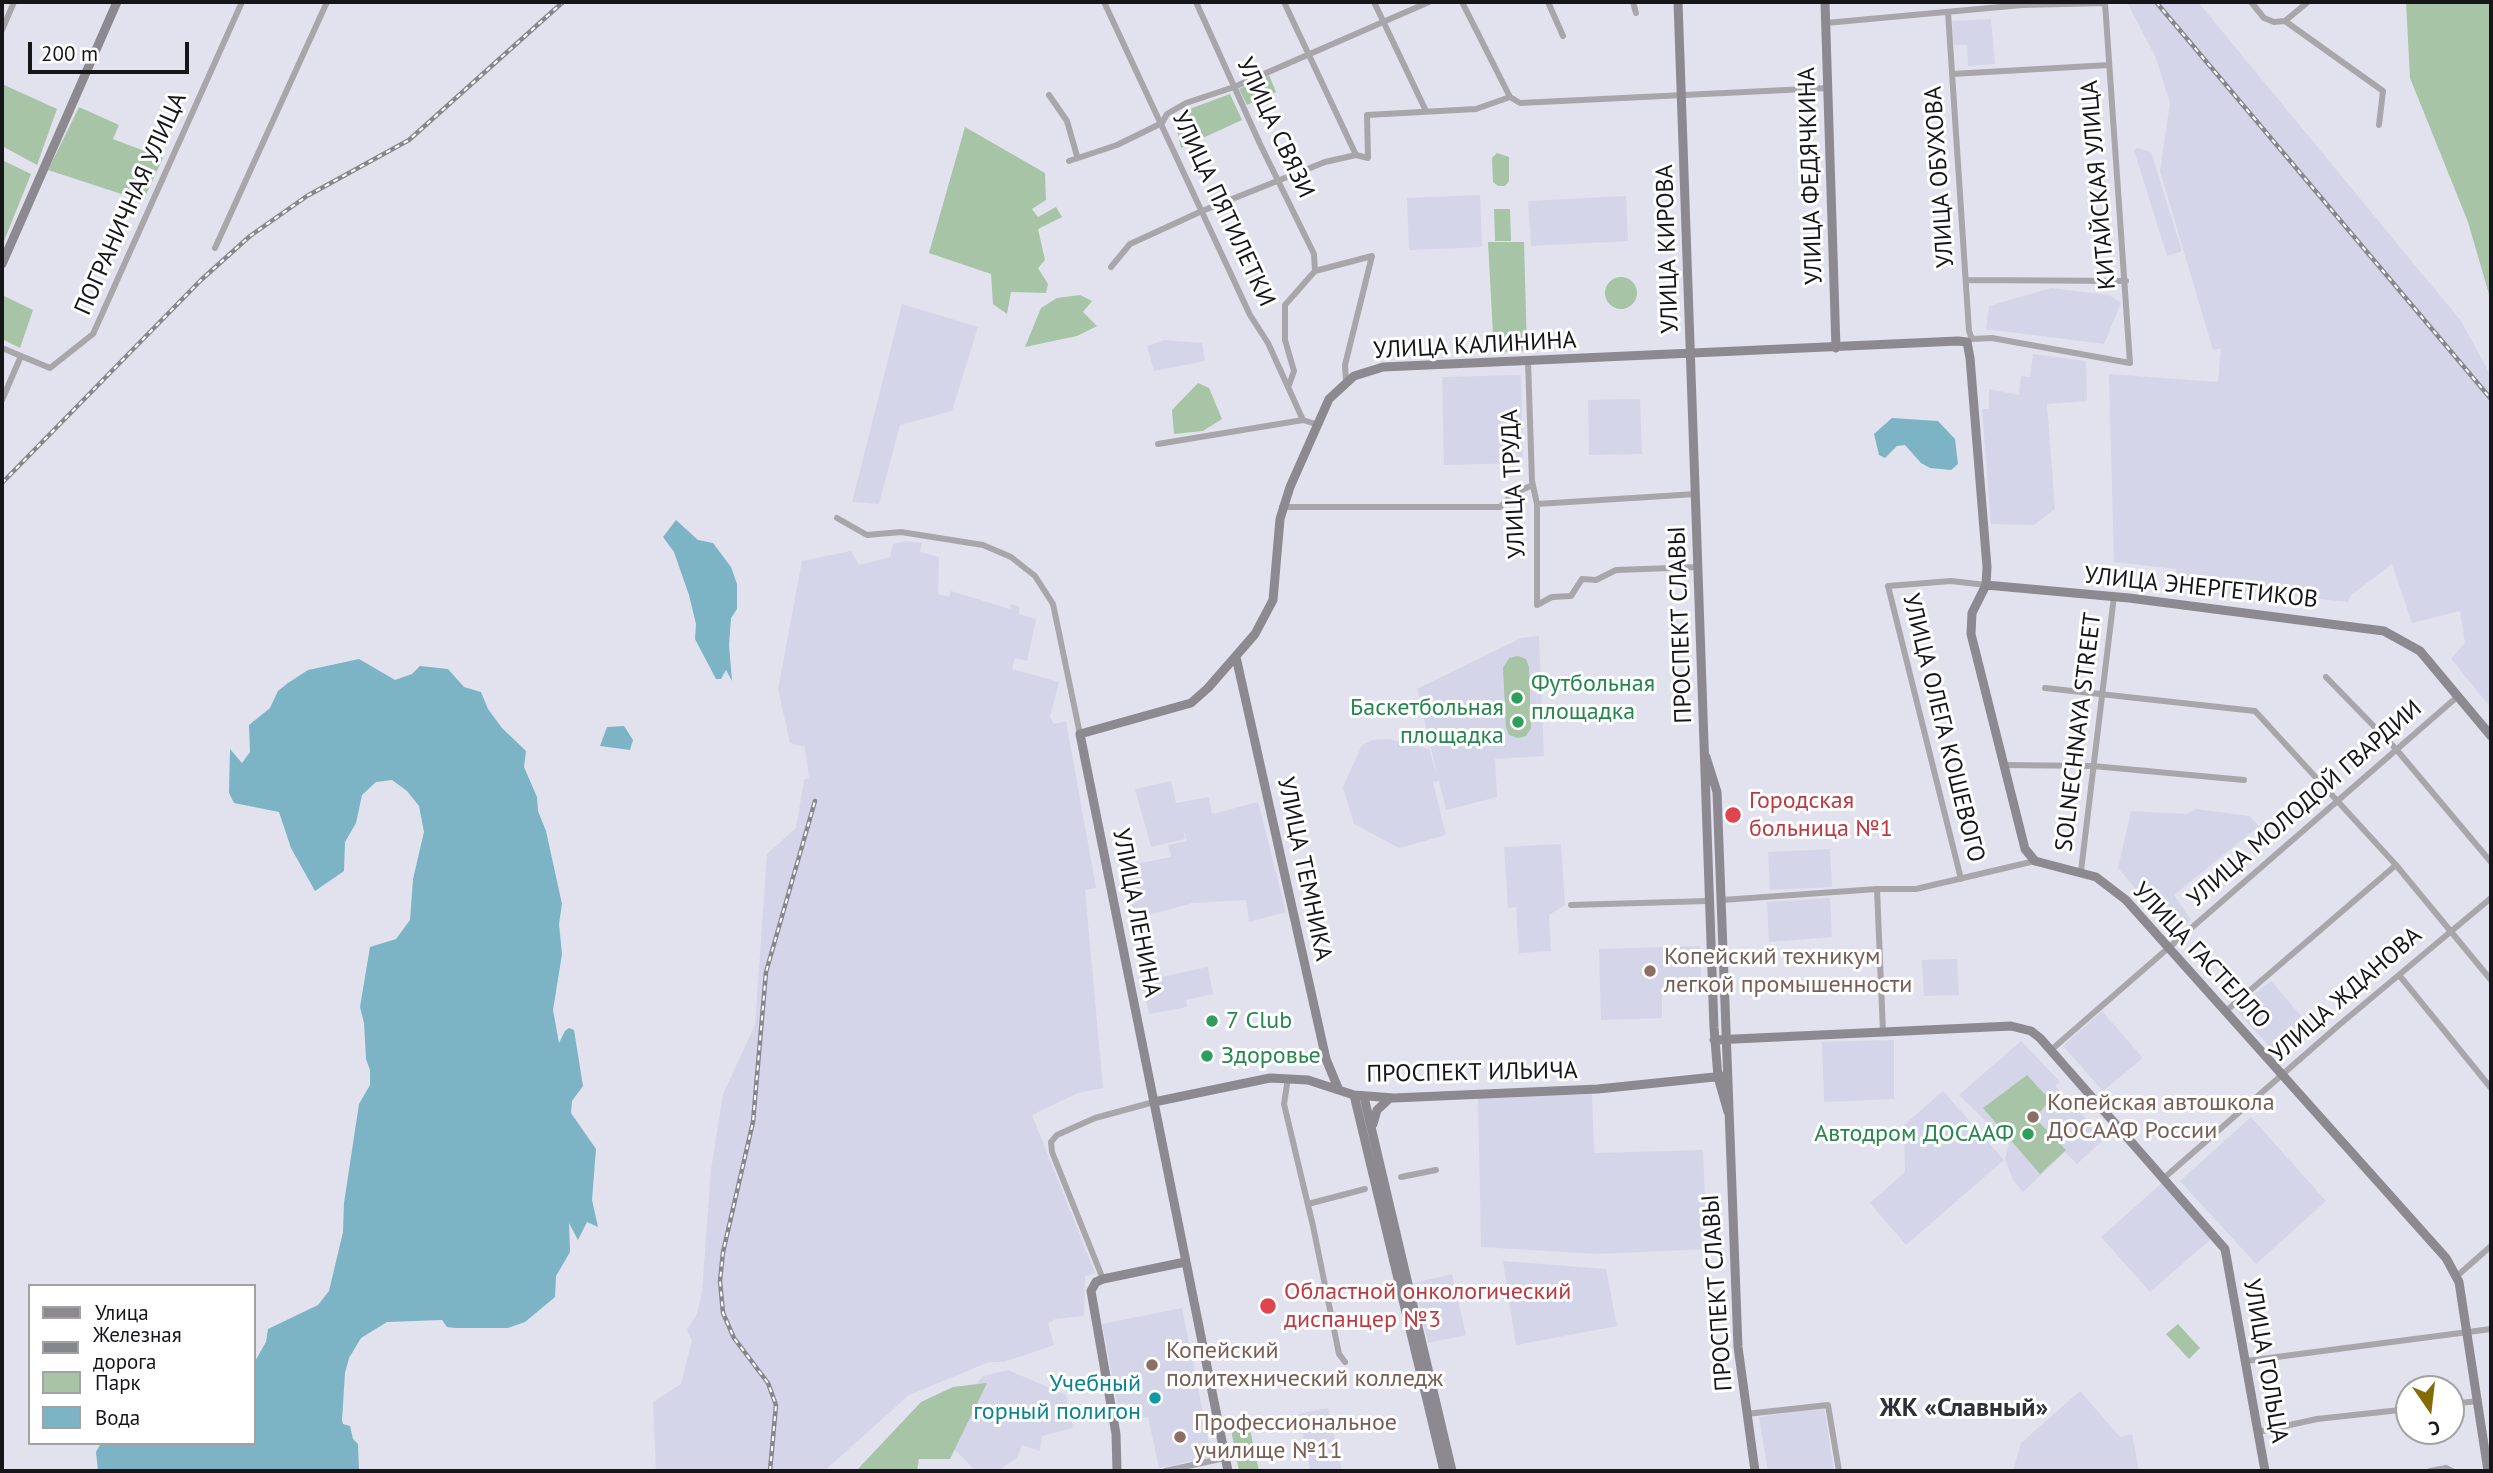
<!DOCTYPE html>
<html>
<head>
<meta charset="utf-8">
<style>
  body { margin:0 }
  #map { position:relative; width:2493px; height:1473px; overflow:hidden; background:#e1e2ed; font-family:"PT Sans",sans-serif }
  canvas { display:block }
  .frame { position:absolute; inset:0; border:4px solid #16161a; pointer-events:none }
  .legend { position:absolute; left:28px; top:1284px; width:228px; height:161px; box-sizing:border-box; background:#fff; border:2px solid #a2a2a3; margin:0; padding:9px 12px; list-style:none; font-size:21px; color:#16161a }
  .legend li { display:flex; align-items:center; gap:14px; height:35px }
  .legend b { width:35px; border:2px solid #a2a2a3 }
  .north { position:absolute; left:2395px; top:1375px; width:70px; height:70px; box-sizing:border-box; background:#fff; border:2px solid #a2a2a3; border-radius:50%; rotate:166deg; font-size:19px; font-weight:700; line-height:28px; text-align:center; color:#16161a }
  .north::after { content:''; display:block; margin:auto; width:24px; height:32px; background:#846c09; clip-path:polygon(50% 0,100% 100%,50% 72%,0 100%) }
  .scale { position:absolute; left:28px; top:42px; width:161px; height:32px; box-sizing:border-box; border:4px solid #16161a; border-top:0; padding-left:9px; font-size:21px; line-height:24px; white-space:nowrap; color:#16161a; -webkit-text-stroke:5px #fff; paint-order:stroke }
</style>
</head>
<body>
<div id="map">
<canvas width="2493" height="1473"></canvas>
<div class="frame"></div>
<ul class="legend">
<li><b style="height:9px;background:#8d8990"></b>Улица</li>
<li><b style="height:9px;background:#85868e"></b>Железная дорога</li>
<li><b style="height:19px;background:#a7c4a7"></b>Парк</li>
<li><b style="height:19px;background:#7cb4c5"></b>Вода</li>
</ul>
<div class="north">С</div>
<div class="scale">200 m</div>
</div>
<script>
const ctx = document.querySelector('canvas').getContext('2d');
ctx.lineJoin = 'round';
function paint(path, color) { ctx.fillStyle = color; ctx.fill(path, 'evenodd'); }
const toPath = rows => new Path2D(rows.map(r => 'M' + r).join(''));
function trace(path, color, width, dash) { ctx.strokeStyle = color; ctx.lineWidth = width; ctx.lineCap = dash ? 'butt' : 'round'; ctx.setLineDash(dash || []); ctx.stroke(path); }
function write(font, color, halo, rows, align = 'center') {
  ctx.font = font + ' "PT Sans",sans-serif'; ctx.lineWidth = 6; ctx.setLineDash([]); ctx.textBaseline = 'middle'; ctx.strokeStyle = halo; ctx.fillStyle = color; for (const [text, x, y, turn = 0] of rows) {
    ctx.save(); ctx.translate(x, y); ctx.rotate((+turn || 0) * Math.PI / 180); ctx.textAlign = isNaN(turn) ? turn : align; if (halo) ctx.strokeText(text, 0, 0); ctx.fillText(text, 0, 0); ctx.restore();
  }
}
paint(toPath([
  [2127,2,2198,2,2461,321,2491,376,2491,708,2451,659,2465,643,2460,611,2412,623,2392,564,2350,596,2348,602,2246,591,2245,598,2174,588,2176,569,2114,562,2109,374,2218,382,2221,348,2213,350,2160,171,2170,103,2156,58],
  [1991,19,1995,64,1968,66,1967,45,1954,45,1952,21],
  [2138,148,2151,152,2182,251,2167,256,2134,150],
  [1480,195,1482,247,1409,250,1407,198],
  [1626,196,1628,241,1531,246,1528,201],
  [2051,288,2109,295,2121,303,2104,344,1986,329,1989,306],
  [902,304,978,327,952,411,900,425,879,504,852,502],
  [1164,340,1202,343,1205,361,1154,371,1147,346],
  [2033,354,2086,361,2087,401,2047,404,2055,509,2034,525,1991,524,1982,409,1989,409,1989,389,2019,395,2021,376,2030,377],
  [1521,375,1523,463,1444,465,1442,377],
  [1640,399,1642,454,1589,455,1588,400],
  [906,541,922,543,920,552,939,557,938,594,949,597,951,591,1010,609,1011,604,1020,607,1019,614,1036,619,1027,661,1015,658,1012,669,1059,682,1050,717,1054,724,1066,721,1096,888,1085,890,1103,1088,1078,1093,1032,1115,1095,1273,1085,1276,1084,1316,1056,1319,1048,1323,1054,1345,1004,1362,989,1362,909,1395,824,1471,656,1471,653,1402,681,1384,692,1340,687,1330,697,1314,702,1292,711,1170,723,1094,755,1025,767,854,796,828,804,780,809,778,805,747,790,743,778,689,802,561,851,551,859,565,890,557,893,544],
  [1539,636,1544,756,1495,759,1497,797,1446,810,1439,781,1433,782,1446,835,1399,848,1354,824,1343,787,1362,745,1372,740,1390,739,1429,749,1438,778,1417,689,1521,638],
  [1171,781,1176,803,1209,797,1212,814,1258,802,1286,912,1249,922,1246,900,1192,903,1135,919,1121,867,1171,857,1168,845,1187,841,1183,829,1185,839,1151,847,1135,789],
  [2196,809,2249,816,2259,826,2174,895,2191,920,2174,934,2118,868,2131,811,2186,814],
  [1561,844,1565,905,1549,915,1551,951,1519,953,1516,907,1508,908,1504,847],
  [1830,849,1832,887,1770,890,1768,852],
  [1830,898,1832,937,1769,942,1767,902],
  [1700,946,1702,993,1662,994,1662,1018,1601,1020,1599,949],
  [1957,959,1959,995,1924,996,1922,960],
  [1208,967,1213,994,1186,1000,1187,1007,1149,1014,1142,981],
  [2271,981,2315,1032,2280,1058,2235,1009],
  [2102,1011,2143,1058,2103,1091,2063,1046],
  [1894,1040,1894,1099,1824,1102,1822,1042],
  [2021,1041,2060,1082,2055,1086,2105,1138,2077,1164,2065,1152,2023,1192,2013,1180,2005,1159,2009,1144,1959,1095],
  [1943,1091,2004,1160,1906,1245,1870,1203,1905,1172,1904,1125],
  [1592,1094,1594,1153,1703,1150,1707,1249,1597,1254,1481,1247,1478,1097],
  [2251,1117,2326,1201,2256,1264,2180,1181],
  [2163,1182,2212,1238,2150,1292,2101,1237],
  [1503,1261,1606,1269,1617,1326,1516,1345],
  [1452,1274,1466,1335,1428,1343,1414,1283],
  [1182,1308,1212,1457,1159,1468,1148,1417,1121,1422,1102,1324],
  [1008,1370,1066,1395,1073,1428,1042,1436,1040,1451,1022,1445,1017,1458,997,1471,976,1471,952,1447,960,1404,983,1376],
  [2080,1391,2120,1437,2132,1434,2139,1471,2013,1471,2021,1443],
  [1824,1407,1834,1471,1768,1471,1759,1417],
  [1328,1408,1342,1471,1304,1471,1310,1468,1298,1414]
]), '#d4d5e8');
paint(toPath([
  [2406,2,2491,2,2491,301,2468,222,2410,78],
  [1269,75,1276,92,1247,105,1239,89],
  [2,84,57,109,37,165,2,146],
  [1230,94,1242,120,1181,148,1176,125,1185,118,1184,111],
  [79,107,119,125,113,139,163,158,143,201,48,170],
  [965,127,1045,173,1046,200,1032,209,1038,217,1056,207,1062,217,1038,229,1045,260,1038,268,1048,284,1046,293,1011,292,1007,314,993,304,991,274,929,253],
  [1497,153,1509,157,1509,181,1505,186,1498,186,1493,182,1492,158],
  [2,160,31,174,2,246],
  [1494,209,1510,209,1511,241,1495,241],
  [1488,242,1524,242,1527,351,1494,353],
  '1605 293a16 16 0 1 1 32 0a16 16 0 1 1-32 0Z',
  [2,295,33,310,20,348,2,339],
  [1080,295,1092,301,1083,312,1097,326,1077,336,1025,347,1041,308,1057,298],
  [1198,383,1209,388,1222,419,1203,431,1174,434,1172,410],
  [1518,656,1526,659,1529,667,1531,728,1526,736,1518,738,1509,735,1506,727,1503,668,1509,658],
  [2027,1075,2050,1100,2035,1118,2066,1150,2040,1174,1983,1108],
  [2178,1324,2200,1348,2189,1359,2166,1334],
  [987,1383,950,1459,919,1459,917,1471,856,1471,921,1402,953,1387],
  [1248,1420,1259,1471,1239,1471,1230,1424]
]), '#a7c4a7');
paint(toPath([
  [1892,418,1938,421,1955,439,1958,464,1951,470,1930,468,1921,463,1905,445,1897,446,1885,458,1879,455,1874,434],
  [676,520,698,540,713,543,731,567,737,584,737,609,731,618,729,645,732,681,726,670,721,679,716,679,695,639,696,624,689,595,674,552,663,537],
  [359,659,395,680,412,674,420,666,448,669,464,687,481,692,488,709,502,728,526,751,524,767,537,797,538,811,546,831,562,904,559,924,562,954,553,1010,559,1043,565,1031,569,1028,574,1030,583,1086,572,1101,571,1113,596,1149,592,1200,598,1227,587,1222,578,1240,569,1223,570,1252,556,1276,555,1297,525,1322,508,1328,455,1328,447,1327,442,1320,387,1322,361,1338,349,1358,345,1373,342,1420,343,1424,350,1426,353,1439,358,1444,359,1471,98,1471,96,1452,101,1443,254,1443,254,1363,266,1342,268,1329,318,1305,329,1291,343,1232,344,1203,359,1104,370,1085,370,1070,366,1059,364,1023,360,1007,370,947,396,939,410,920,413,879,424,832,419,806,407,791,392,780,376,782,362,795,356,823,345,842,344,871,315,891,291,848,279,812,234,803,229,793,230,749,242,763,250,752,249,725,270,708,278,691,288,683,308,670],
  [624,726,633,740,630,750,600,746,607,727]
]), '#7cb4c5');
trace(toPath([
  [1104,2,1250,315,1268,343,1303,420,1316,424],
  [1196,2,1260,144,1314,254,1315,271],
  [1284,2,1356,155],
  [1374,2,1426,111],
  [1462,2,1510,97],
  [1548,2,1563,36],
  [1633,2,1636,13],
  [2251,2,2264,18,2274,22,2285,21,2383,91,2379,125],
  [1948,12,1969,331,1972,339],
  [2285,21,2308,2],
  [1826,23,2022,5,2105,3,2130,363,1992,338,1972,339,1967,342],
  [2,30,14,2],
  [1952,74,2109,65],
  [1049,95,1067,121,1077,156],
  [1069,161,1117,145,1162,123,1167,114,1186,103,1234,87,1429,2],
  [215,248,327,2],
  [1111,267,1130,244,1202,211,1325,162,1356,155,1368,158,1367,115,1476,109,1510,97,1520,103,1827,88],
  [1967,280,2126,281],
  [2,348,50,368,93,334,242,2],
  [1528,361,1532,481,1537,504,1537,605,1552,597,1571,596,1582,579,1596,580,1616,570,1698,567],
  [1289,385,1294,371,1285,340,1285,305,1315,271,1372,256,1345,365,1346,381],
  [2,400,21,356],
  [1158,444,1303,420],
  [1537,504,1696,494],
  [1282,507,1500,507,1514,493,1533,485],
  [837,518,867,535,901,532,983,545,1011,557,1035,576,1053,604,1080,734],
  [2326,677,2396,749,2491,862],
  [2045,688,2255,711,2396,865,2491,980],
  [2004,765,2093,766,2244,780],
  [2081,871,2114,596],
  [1961,879,1888,586,1951,581,1986,585],
  [1877,889,1883,1032],
  [1722,900,1877,889,1916,889,2035,861],
  [1571,905,1708,901],
  [2399,975,2491,1088],
  [2226,1011,2396,865],
  [2051,1050,2457,697],
  [1288,1078,1284,1104,1313,1226,1339,1354,1345,1362],
  [1401,1177,1436,1170],
  [2164,1178,2339,1025,2491,898],
  [1308,1204,1365,1189],
  [2457,1276,2491,1246],
  [1103,1279,1052,1152,1051,1142,1057,1135,1095,1118,1154,1102],
  [2246,1361,2491,1329],
  [2451,1404,2478,1401],
  [1746,1414,1828,1405,1839,1471],
  [2258,1432,2317,1419,2409,1409],
  [1165,1471,1225,1458],
  [2430,1471,2446,1468,2452,1471]
]), '#a9a6ab', 6);
trace(toPath([
  [1678,2,1714,1028,1718,1077,1728,1112],
  [1825,2,1836,348],
  [2,264,117,2],
  [1986,585,2129,598,2384,631,2420,651,2491,736],
  [1236,657,1326,1059,1338,1088],
  [1706,757,1717,792,1738,1347,1755,1471],
  [1714,1040,2011,1026,2031,1031,2040,1038,2225,1249,2265,1471],
  [1354,1095,1444,1471],
  [1364,1097,1452,1471],
  [1154,1102,1270,1078,1308,1080,1354,1095,1394,1098,1598,1089,1724,1076],
  [1373,1124,1377,1110,1390,1098],
  [1117,1471,1116,1434,1091,1291,1096,1282,1103,1279,1185,1262],
  [1228,1471,1080,734,1191,703,1208,688,1255,634,1273,600,1280,519,1290,487,1329,399,1354,376,1383,367,1958,341,1967,342,1970,358,1987,567,1986,585,1972,613,1971,634,2025,849,2035,861,2096,877,2126,900,2446,1258,2459,1282,2488,1471]
]), '#8d8990', 9);
const rail = toPath([
  [2156,2,2491,399],
  [2,483,201,280,250,236,307,196,409,140,563,2],
  [770,1471,776,1405,768,1383,734,1338,723,1313,720,1281,723,1252,753,1122,766,972,815,801]
]);
trace(rail, '#85868e', 4.5);
trace(rail, '#fff', 2, [5]);
for (const [x, y, r, color] of [
  [1517,698,7,"#2e9e5b"],
  [1518,722,7,"#2e9e5b"],
  [1733,815,9,"#e0444e"],
  [1650,971,7,"#8d6e63"],
  [1212,1021,7,"#2e9e5b"],
  [1207,1056,7,"#2e9e5b"],
  [2033,1117,7,"#8d6e63"],
  [2028,1134,7,"#2e9e5b"],
  [1268,1306,9,"#e0444e"],
  [1152,1365,7,"#8d6e63"],
  [1155,1398,7,"#0f9aa8"],
  [1180,1437,7,"#8d6e63"]
]) { const dot = new Path2D(); dot.arc(x, y, r, 0, 2 * Math.PI); ctx.fillStyle = color; ctx.fill(dot); trace(dot, '#fff', 2.5); }
write('24px', '#16161a', '#fff', [
  ["УЛИЦА СВЯЗИ",1275,128,65],
  ["УЛИЦА ФЕДЯЧКИНА",1811,176,-92],
  ["УЛИЦА ОБУХОВА",1940,177,-94],
  ["КИТАЙСКАЯ УЛИЦА",2099,185,-95],
  ["ПОГРАНИЧНАЯ УЛИЦА",131,204,-66],
  ["УЛИЦА ПЯТИЛЕТКИ",1223,209,65],
  ["УЛИЦА КИРОВА",1668,249,-92],
  ["УЛИЦА КАЛИНИНА",1475,346,-3],
  ["УЛИЦА ТРУДА",1514,484,-93],
  ["УЛИЦА ЭНЕРГЕТИКОВ",2201,588,6],
  ["ПРОСПЕКТ СЛАВЫ",1681,625,-92],
  ["УЛИЦА ОЛЕГА КОШЕВОГО",1943,728,76],
  ["SOLNECHNAYA STREET",2079,732,-83],
  ["УЛИЦА МОЛОДОЙ ГВАРДИИ",2305,804,-41],
  ["УЛИЦА ТЕМНИКА",1304,869,78],
  ["УЛИЦА ЛЕНИНА",1136,913,79],
  ["УЛИЦА ГАСТЕЛЛО",2201,956,47],
  ["УЛИЦА ЖДАНОВА",2346,995,-41],
  ["ПРОСПЕКТ ИЛЬИЧА",1472,1073,-1],
  ["ПРОСПЕКТ СЛАВЫ",1718,1293,-94],
  ["УЛИЦА ГОЛЬЦА",2265,1361,80]
]);
write('24px', '#27864d', '#fff', [
  ["Футбольная",1531,684],
  ["площадка",1531,712],
  ["Баскетбольная",1504,708,"right"],
  ["площадка",1504,736,"right"],
  ["7 Club",1226,1021],
  ["Здоровье",1221,1056],
  ["Автодром ДОСААФ",2014,1134,"right"]
], 'left');
write('24px', '#be3a42', '#fff', [
  ["Городская",1749,801],
  ["больница №1",1749,829],
  ["Областной онкологический",1284,1292],
  ["диспанцер №3",1284,1320]
], 'left');
write('24px', '#785e54', '#fff', [
  ["Копейский техникум",1664,957],
  ["легкой промышенности",1664,985],
  ["Копейская автошкола",2047,1103],
  ["ДОСААФ России",2047,1131],
  ["Копейский",1166,1351],
  ["политехнический колледж",1166,1379],
  ["Профессиональное",1194,1423],
  ["училище №11",1194,1451]
], 'left');
write('24px', '#0d838f', '#fff', [
  ["Учебный",1141,1384],
  ["горный полигон",1141,1412]
], 'right');
write('bold 26px', '#2e2f38', '#fff', [
  ["ЖК «Славный»",1964,1409]
]);
</script>
</body>
</html>
